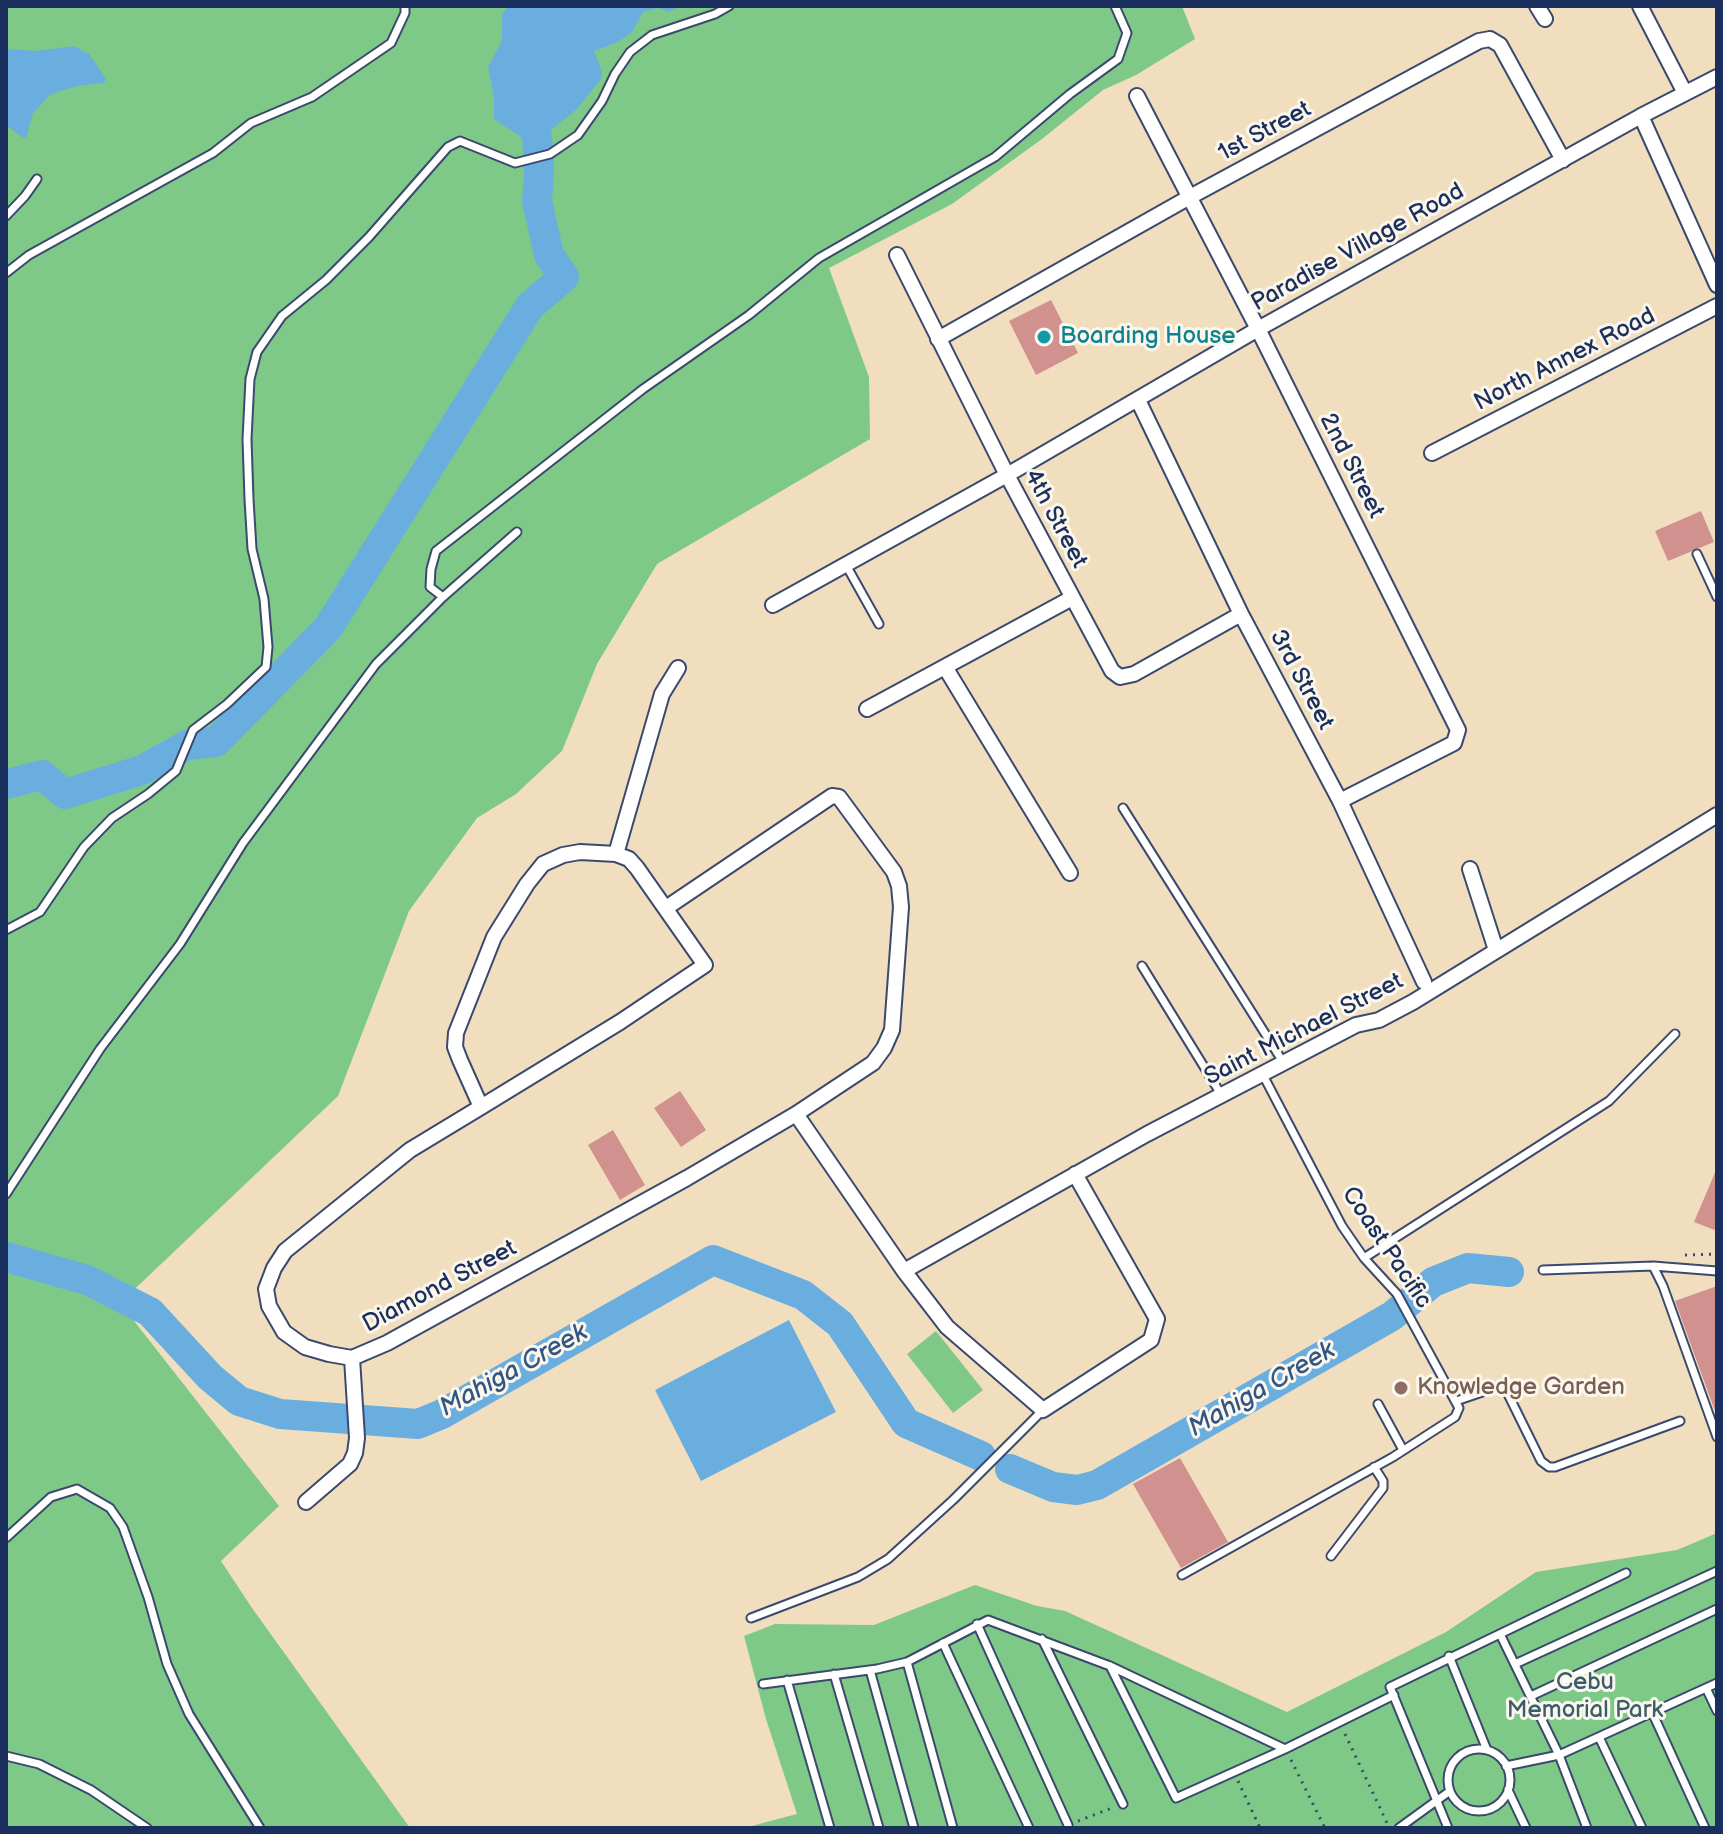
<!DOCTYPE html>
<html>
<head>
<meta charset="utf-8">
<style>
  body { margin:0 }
  #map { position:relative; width:1723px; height:1834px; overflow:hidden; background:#f0debf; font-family:"Balsamiq Sans",sans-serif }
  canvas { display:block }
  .frame { position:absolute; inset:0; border:8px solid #1b2f5e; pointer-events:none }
</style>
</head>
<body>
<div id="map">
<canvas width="1723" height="1834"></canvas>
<div class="frame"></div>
</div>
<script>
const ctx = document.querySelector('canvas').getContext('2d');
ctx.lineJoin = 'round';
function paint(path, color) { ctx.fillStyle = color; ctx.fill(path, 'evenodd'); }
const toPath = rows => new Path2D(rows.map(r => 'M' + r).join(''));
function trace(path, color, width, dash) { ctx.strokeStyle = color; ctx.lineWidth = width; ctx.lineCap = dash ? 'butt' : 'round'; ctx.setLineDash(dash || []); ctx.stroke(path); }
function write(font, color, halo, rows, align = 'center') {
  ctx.font = font + ' "Balsamiq Sans",sans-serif'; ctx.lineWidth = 6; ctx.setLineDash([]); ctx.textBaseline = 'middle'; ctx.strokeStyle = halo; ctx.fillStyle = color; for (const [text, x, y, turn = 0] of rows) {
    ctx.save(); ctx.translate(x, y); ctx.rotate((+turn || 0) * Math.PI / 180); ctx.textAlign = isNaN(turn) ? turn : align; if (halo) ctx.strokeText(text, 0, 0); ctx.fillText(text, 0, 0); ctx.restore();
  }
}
paint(toPath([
  [6,6,1182,6,1195,39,1136,75,1103,90,1042,139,952,204,829,268,869,377,870,439,657,564,597,664,562,751,516,794,477,818,409,911,338,1096,120,1303,279,1506,221,1561,252,1608,410,1828,6,1828],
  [936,1331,983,1390,953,1413,907,1354],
  [1717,1533,1717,1828,744,1828,797,1814,766,1719,744,1636,775,1624,874,1625,975,1585,1037,1606,1065,1611,1287,1712,1446,1632,1536,1572,1677,1550]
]), '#7ec987');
paint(toPath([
  [509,6,681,6,669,12,658,8,643,12,632,32,618,42,594,51,602,72,601,79,577,109,548,132,524,139,494,119,494,98,488,67,502,41,502,14],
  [74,46,89,54,106,79,104,83,77,86,51,94,33,113,26,138,22,137,6,125,6,49,37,51],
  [789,1320,836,1412,701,1481,655,1390]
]), '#6aaee0');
trace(toPath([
  [6,784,42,775,65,794,142,770,187,745,216,742,328,628,530,306,564,277,549,255,537,201,539,171,537,136],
  [6,1257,87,1280,150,1312,210,1377,239,1401,280,1414,418,1424,442,1414,713,1260,803,1295,840,1324,906,1423,981,1456],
  [1010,1469,1053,1487,1077,1490,1097,1485,1392,1316,1433,1282,1468,1268,1509,1272]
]), '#6aaee0', 30);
paint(toPath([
  [1051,300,1078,353,1036,375,1009,321],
  [1701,511,1714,542,1668,561,1655,531],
  [680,1091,706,1130,681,1147,654,1108],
  [613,1130,645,1185,620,1200,588,1145],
  [1717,1168,1717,1231,1694,1222],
  [1717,1286,1717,1413,1716,1414,1675,1301],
  [1180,1458,1228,1542,1181,1568,1133,1484]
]), '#d1918f');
const lane = toPath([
  [6,216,25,196,37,179],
  [6,273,29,255,213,153,251,123,312,97,391,43,405,13,405,6],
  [1697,554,1717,597],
  [846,565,879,624],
  [443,597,517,532],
  [1123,808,1283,1062],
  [6,930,40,912,84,847,112,818,148,794,176,771,193,730,227,704,266,667,268,647,264,599,252,549,249,499,247,439,250,379,257,352,282,316,326,280,369,237,448,147,460,141,515,163,550,154,578,135,602,101,615,74,630,52,652,35,715,14,729,6],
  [1142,966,1222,1096],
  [6,1194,100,1049,180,944,243,843,376,664,443,597,430,587,431,569,436,551,643,389,749,315,819,258,995,157,1070,94,1118,59,1127,33,1115,6],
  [1364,1258,1609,1101,1675,1034],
  [1543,1270,1653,1266],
  [1717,1271,1653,1266,1663,1286,1717,1437],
  [1456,1401,1497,1387,1505,1388,1541,1461,1549,1467,1555,1467,1680,1421],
  [1378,1404,1403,1450],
  [6,1538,51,1497,77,1489,110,1508,123,1527,148,1597,167,1664,189,1714,260,1828],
  [1331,1556,1383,1488,1383,1481,1374,1467],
  [1182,1575,1393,1457,1455,1417,1459,1408,1397,1294,1364,1258,1342,1226,1263,1075],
  [751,1618,858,1577,888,1559,953,1500,1043,1410],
  [977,1624,1068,1825],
  [1500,1634,1559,1755,1587,1828],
  [1042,1639,1123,1804],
  [943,1643,1029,1828],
  [1449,1656,1487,1750],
  [907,1662,953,1828],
  [1515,1664,1717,1571],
  [1110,1666,1176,1798,1285,1749],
  [870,1670,914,1828],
  [834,1674,879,1828],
  [787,1680,830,1828],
  [763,1684,877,1669,907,1662,988,1620,1110,1666,1285,1749,1394,1695],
  [1706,1688,1717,1711],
  [1531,1696,1717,1609],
  [1652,1712,1705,1828],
  [1599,1737,1642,1828],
  '1448 1780a31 31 0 1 1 62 0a31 31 0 1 1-62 0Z',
  [6,1756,39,1764,91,1790,147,1828],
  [1506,1766,1559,1755,1717,1683],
  [1508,1790,1526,1828],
  [1399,1828,1450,1791],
  [1448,1828,1390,1687,1626,1573]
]);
const street = toPath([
  [1537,6,1545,19],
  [1640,6,1685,93],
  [1137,96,1258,329,1458,730,1454,743,1340,801],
  [1641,116,1717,285],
  [897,255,1007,475,1112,671,1120,677,1134,674,1241,614],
  [938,339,1188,198,1479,41,1490,39,1500,45,1563,160],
  [1138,400,1241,614,1340,801,1424,982],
  [1432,453,1717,306],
  [773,605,1007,475,1258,329,1641,116,1717,77],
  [945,667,1070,873],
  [867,709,1072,598],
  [616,854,662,694,678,668],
  [1470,869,1496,950],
  [481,1107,460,1060,455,1047,456,1033,494,937,527,884,543,864,563,855,580,852,616,854,629,859,637,868,705,965,620,1022,481,1107,410,1150,285,1251,274,1268,266,1289,269,1306,284,1332,305,1347,329,1354,352,1358,387,1343,687,1178,796,1114,873,1063,884,1048,892,1030,901,907,899,886,894,872,839,797,832,796,666,908],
  [796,1114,904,1271,947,1327,1043,1410,1151,1340,1157,1319,1075,1174],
  [904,1271,1147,1134,1356,1025,1379,1020,1413,1002,1717,815],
  [306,1502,350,1464,355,1453,357,1438,352,1358]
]);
trace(lane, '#3b496d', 11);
trace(street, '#3b496d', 18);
trace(toPath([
  [1685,1255,1717,1254],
  [1345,1734,1388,1825],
  [1291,1760,1325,1828],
  [1238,1781,1260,1828],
  [1078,1821,1112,1808]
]), '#3b496d', 3, [2, 6]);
trace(lane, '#fff', 7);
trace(street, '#fff', 14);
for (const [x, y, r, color] of [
  [1044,337,8,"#0f9aa8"],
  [1401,1388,8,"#8d6e63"]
]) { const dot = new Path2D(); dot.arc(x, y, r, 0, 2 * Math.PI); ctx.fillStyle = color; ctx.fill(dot); trace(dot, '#fbf7ec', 3); }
write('24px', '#1b2f5e', '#fbf7ec', [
  ["1st Street",1265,132,-28],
  ["Paradise Village Road",1358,248,-29],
  ["North Annex Road",1565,360,-27],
  ["2nd Street",1351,466,63],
  ["4th Street",1055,519,62],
  ["3rd Street",1301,680,62],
  ["Saint Michael Street",1304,1030,-27],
  ["Coast Pacific",1386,1248,56],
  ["Diamond Street",440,1287,-28]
]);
write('24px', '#0d838f', '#fbf7ec', [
  ["Boarding House",1060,337]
], 'left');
write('24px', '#785e54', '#fbf7ec', [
  ["Knowledge Garden",1417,1388]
], 'left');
write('24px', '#395d6a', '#fbf7ec', [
  ["Cebu",1585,1683],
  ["Memorial Park",1585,1711]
]);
write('italic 26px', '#335585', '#fbf7ec', [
  ["Mahiga Creek",514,1371,-29],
  ["Mahiga Creek",1262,1390,-30]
]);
</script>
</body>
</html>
